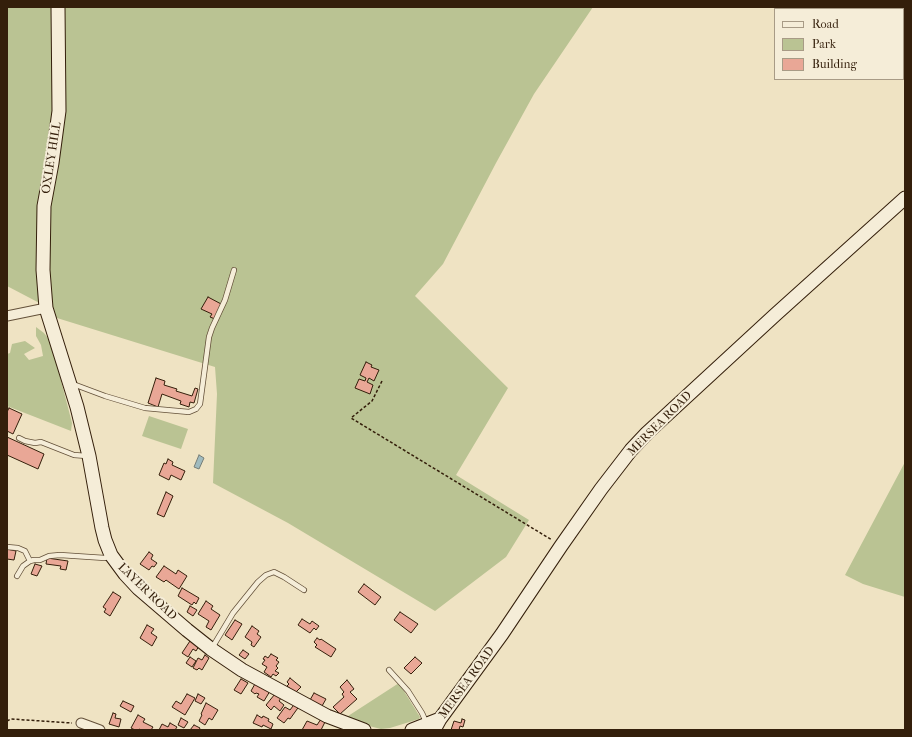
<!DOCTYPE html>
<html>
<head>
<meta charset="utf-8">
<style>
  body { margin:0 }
  #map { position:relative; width:912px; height:737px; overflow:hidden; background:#efe3c3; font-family:"IM FELL French Canon",serif }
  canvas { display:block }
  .frame { position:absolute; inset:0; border:8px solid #341f0b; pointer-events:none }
  .legend { position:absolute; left:774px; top:8px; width:130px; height:72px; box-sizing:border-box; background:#f5edd8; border:1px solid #a89b86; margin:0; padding:5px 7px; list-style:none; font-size:12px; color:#341f0b }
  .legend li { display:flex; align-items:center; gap:8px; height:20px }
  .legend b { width:20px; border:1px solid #a89b86 }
</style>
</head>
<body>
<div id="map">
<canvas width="912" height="737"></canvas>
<div class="frame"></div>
<ul class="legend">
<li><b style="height:5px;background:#f5edd8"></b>Road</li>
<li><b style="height:11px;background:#bac393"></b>Park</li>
<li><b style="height:11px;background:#e9a796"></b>Building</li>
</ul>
</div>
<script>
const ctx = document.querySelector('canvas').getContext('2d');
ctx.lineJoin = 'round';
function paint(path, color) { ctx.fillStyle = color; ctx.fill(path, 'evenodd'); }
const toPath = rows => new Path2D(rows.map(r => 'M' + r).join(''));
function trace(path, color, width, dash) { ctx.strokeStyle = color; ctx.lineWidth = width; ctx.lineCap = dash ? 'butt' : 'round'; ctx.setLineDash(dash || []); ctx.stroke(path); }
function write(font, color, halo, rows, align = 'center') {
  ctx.font = font + ' "IM FELL French Canon",serif'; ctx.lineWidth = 4; ctx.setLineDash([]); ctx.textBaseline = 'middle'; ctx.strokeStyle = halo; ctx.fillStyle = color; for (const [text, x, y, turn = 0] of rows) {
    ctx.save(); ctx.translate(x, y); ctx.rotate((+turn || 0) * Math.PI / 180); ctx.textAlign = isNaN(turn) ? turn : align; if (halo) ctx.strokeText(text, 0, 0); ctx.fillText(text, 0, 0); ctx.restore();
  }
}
paint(toPath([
  [7,7,593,7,534,94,496,163,443,264,415,296,508,388,456,475,529,520,506,557,435,611,288,523,213,483,217,394,215,367,57,318,49,308,7,286],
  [836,7,905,7,905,43,903,42,903,9,840,9],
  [36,327,44,333,51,342,72,423,71,431,7,406,7,354,10,353,12,344,25,341,35,348,24,354,29,360,43,356,41,345,36,336],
  [149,416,188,429,181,449,142,436],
  [905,462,905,597,863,584,845,575],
  [399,683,420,717,419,719,390,728,381,729,365,725,345,718]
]), '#bac393');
const water = toPath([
  [199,455,204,458,199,469,194,467,199,455]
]);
paint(water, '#a0bbbf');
trace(water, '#757d77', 1);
const building = toPath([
  [208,297,223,305,215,319,210,317,212,314,201,309,208,297],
  [366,362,372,365,371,367,379,370,374,381,369,378,367,382,373,385,370,394,355,388,359,379,365,381,366,378,360,375,366,362],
  [156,378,165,381,164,385,177,389,176,391,192,396,195,388,198,389,194,403,190,402,189,407,180,404,181,401,162,394,158,407,148,403,156,378],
  [9,408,22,414,13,434,7,431,7,412,9,408],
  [7,437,44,454,38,469,7,455,7,437],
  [168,459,173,462,172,465,185,471,181,480,171,475,169,480,159,475,164,463,166,464,168,459],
  [166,492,173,496,164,517,157,514,166,492],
  [7,549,16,551,14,560,7,559,7,549],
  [149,552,153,555,151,559,157,563,154,567,152,566,149,570,140,564,149,552],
  [47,558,68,561,66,570,60,569,61,566,46,564,47,558],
  [35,564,42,566,37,576,31,574,35,564],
  [164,566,176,574,178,570,187,576,179,589,166,580,164,582,156,577,164,566],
  [364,584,381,597,375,605,358,592,364,584],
  [182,588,199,598,196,604,194,602,192,605,178,596,182,588],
  [113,592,121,597,110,616,104,612,106,609,103,607,113,592],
  [206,601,213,606,211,609,220,615,211,630,206,627,209,621,198,614,206,601],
  [190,606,197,610,193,616,187,612,190,606],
  [400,612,418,624,411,633,394,620,400,612],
  [302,619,310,624,312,621,319,626,316,630,314,628,310,633,298,625,302,619],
  [235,620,242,624,232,640,225,635,235,620],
  [147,625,154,629,151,633,157,637,152,646,140,638,147,625],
  [252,626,259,631,257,634,261,637,254,647,251,645,252,642,245,637,252,626],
  [317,638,320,640,321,639,336,649,331,657,315,647,317,645,314,642,317,638],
  [190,641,199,646,196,651,193,649,188,657,182,653,190,641],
  [243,650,249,654,245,659,239,655,243,650],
  [271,654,278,658,276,660,279,662,276,666,278,668,275,671,279,673,276,676,273,674,271,677,264,672,267,667,262,664,265,660,263,659,265,656,268,658,271,654],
  [205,655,209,658,202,670,199,668,197,670,193,668,198,658,202,660,205,655],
  [190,657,196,661,192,667,186,663,190,657],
  [415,657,422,663,411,674,404,668,415,657],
  [290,678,301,687,295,693,287,686,289,684,287,682,290,678],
  [241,679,248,683,241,694,234,690,241,679],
  [347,680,354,689,350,692,357,699,340,714,333,707,344,697,342,694,344,692,340,687,347,680],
  [256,682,270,691,264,701,257,697,259,694,256,693,255,694,251,691,256,682],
  [314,693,326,699,322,706,310,700,314,693],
  [187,694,195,698,185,715,172,707,176,701,181,704,187,694],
  [198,694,205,698,201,704,195,701,198,694],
  [275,694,281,698,279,701,284,705,280,711,274,706,271,710,266,705,275,694],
  [123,701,134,706,131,712,120,706,123,701],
  [296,702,300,705,290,719,288,718,284,723,277,718,285,707,290,710,296,702],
  [206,703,218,710,212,720,209,718,205,725,199,721,202,715,201,714,206,703],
  [113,713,116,714,115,718,121,719,119,727,109,724,113,713],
  [138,715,145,719,143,722,153,727,151,730,141,730,139,729,139,730,135,730,131,728,138,715],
  [257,715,262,718,263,716,269,719,268,721,273,724,271,729,263,725,262,727,253,723,257,715],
  [181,718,188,722,184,728,178,725,181,718],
  [321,719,325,722,321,730,302,730,307,721,317,725,321,719],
  [462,719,465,720,463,727,460,726,459,730,451,730,454,721,461,723,462,719],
  [170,723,177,727,175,730,159,730,162,724,168,727,170,723],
  [194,725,200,728,199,730,190,730,194,725]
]);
paint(building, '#e9a796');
trace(building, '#341f0b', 1);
const lane = toPath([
  [73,384,105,396,145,408,189,412,196,409,200,404,209,337,212,328,225,300,234,270],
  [19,438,25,441,35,443,41,442,74,455,87,456],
  [7,547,18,548,25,551,30,561],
  [17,576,23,566,30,561,34,560,40,560,49,556,60,555,105,558,110,556],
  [212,648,233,613,258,582,266,575,274,572,284,577,304,590],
  [389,670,408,691,422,713,426,722]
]);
const street = toPath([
  [7,316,46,308],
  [81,723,100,730]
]);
const secondary = toPath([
  [58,7,59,111,52,163,44,206,43,270,46,308,77,407,89,456,102,528,105,540,111,555,125,574,138,588,187,630,211,649,242,670,327,716,364,730],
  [412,730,440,719],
  [434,730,440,719,502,634,561,546,601,489,631,450,647,433,775,315,905,198]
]);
trace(lane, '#635039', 6);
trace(street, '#635039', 11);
trace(secondary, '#341f0b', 15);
trace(toPath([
  [873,7,877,9],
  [903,21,905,22],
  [382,381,372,401,351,418,552,540],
  [7,721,11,719,72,723]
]), '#341f0b', 1.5, [3, 2]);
trace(lane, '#f5edd8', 4.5);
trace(street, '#f5edd8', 9);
trace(secondary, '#f5edd8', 13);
write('12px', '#341f0b', '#f5edd8', [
  ["OXLEY HILL",52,158,-81],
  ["MERSEA ROAD",660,424,-45],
  ["LAYER ROAD",147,592,44],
  ["MERSEA ROAD",467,683,-54]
]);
</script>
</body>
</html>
